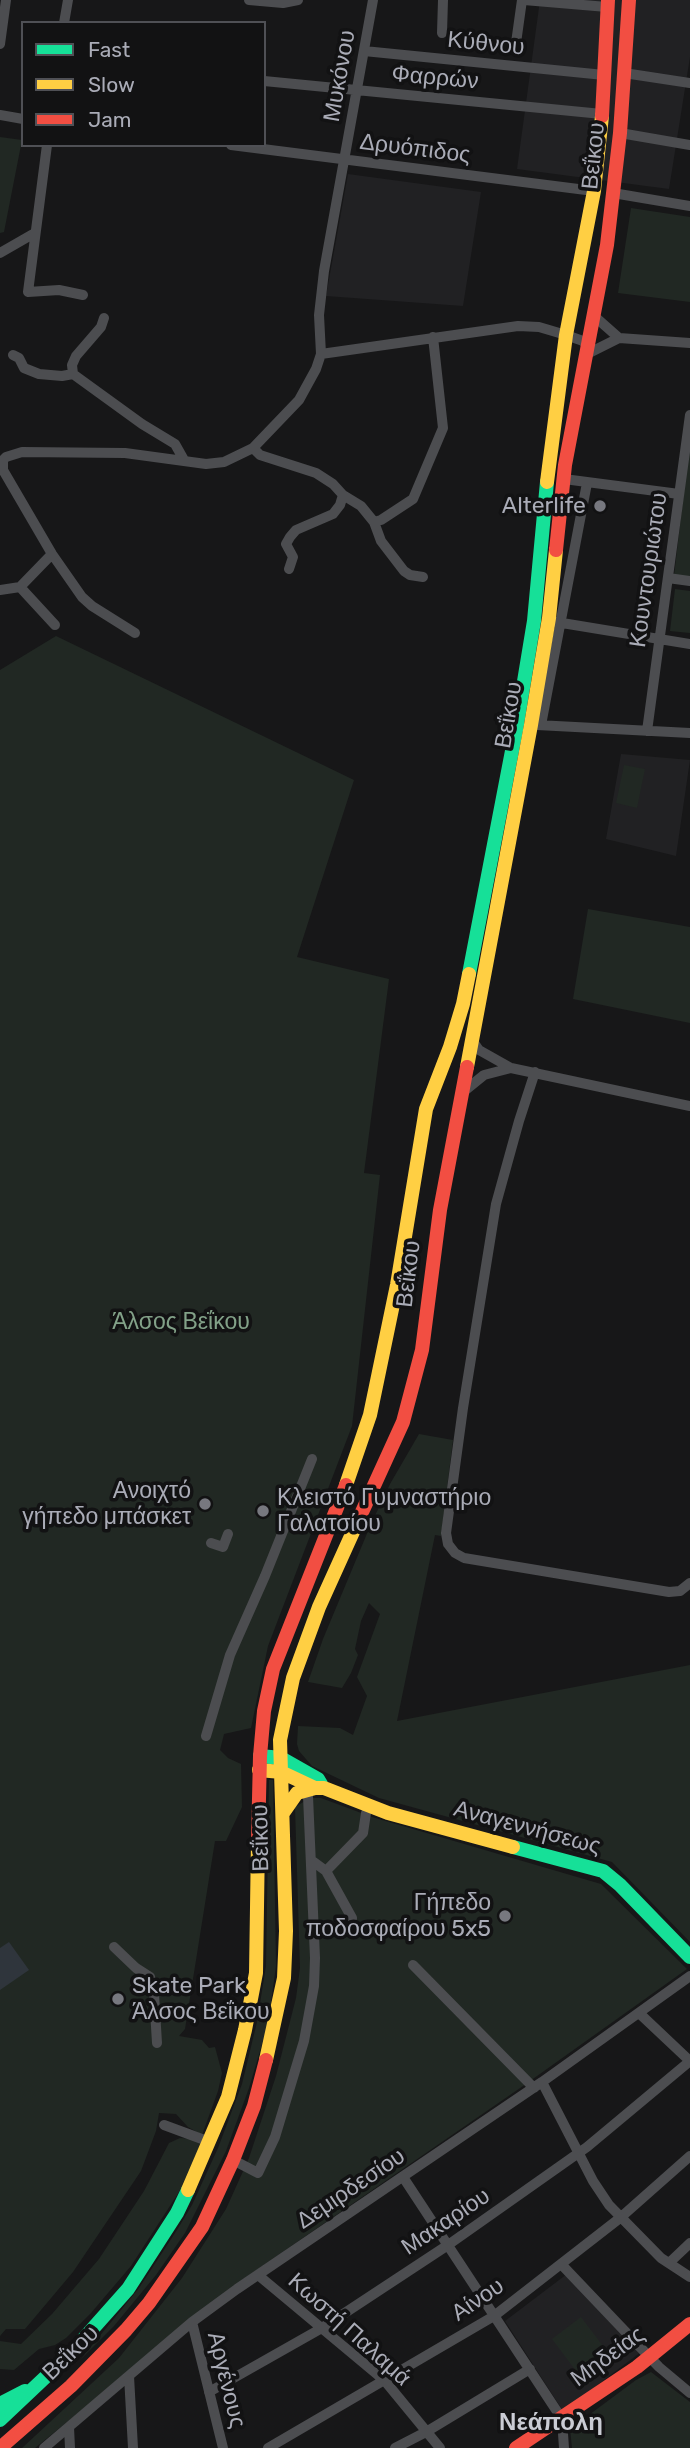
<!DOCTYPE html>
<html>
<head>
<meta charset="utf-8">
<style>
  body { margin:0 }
  #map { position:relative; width:690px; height:2448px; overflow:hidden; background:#171718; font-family:Rubik,sans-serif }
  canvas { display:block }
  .legend { position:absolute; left:21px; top:21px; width:245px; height:126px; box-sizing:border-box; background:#121213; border:2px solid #4f5055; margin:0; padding:9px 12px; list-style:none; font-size:21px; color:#aaacb7 }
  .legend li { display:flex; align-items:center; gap:14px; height:35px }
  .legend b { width:35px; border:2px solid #4f5055 }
</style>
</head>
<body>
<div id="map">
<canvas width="690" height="2448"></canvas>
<ul class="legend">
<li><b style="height:9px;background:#16e098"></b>Fast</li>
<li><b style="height:9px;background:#ffcf43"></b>Slow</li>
<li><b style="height:9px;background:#f24e42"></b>Jam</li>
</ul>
</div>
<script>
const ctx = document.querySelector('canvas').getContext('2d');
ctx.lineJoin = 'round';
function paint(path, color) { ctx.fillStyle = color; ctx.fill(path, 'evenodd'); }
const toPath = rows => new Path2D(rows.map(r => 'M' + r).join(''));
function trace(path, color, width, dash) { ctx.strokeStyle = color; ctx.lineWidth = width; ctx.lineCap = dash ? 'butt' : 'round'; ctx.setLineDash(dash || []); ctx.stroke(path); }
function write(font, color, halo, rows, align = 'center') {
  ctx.font = font + ' Rubik,sans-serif'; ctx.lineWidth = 7; ctx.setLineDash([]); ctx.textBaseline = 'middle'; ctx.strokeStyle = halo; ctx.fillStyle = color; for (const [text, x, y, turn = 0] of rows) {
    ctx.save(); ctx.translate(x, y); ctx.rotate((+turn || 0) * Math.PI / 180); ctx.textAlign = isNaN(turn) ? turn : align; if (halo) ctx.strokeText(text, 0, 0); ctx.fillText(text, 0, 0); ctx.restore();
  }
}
paint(toPath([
  [540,0,690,0,690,57,669,189,517,169],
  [348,174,481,192,463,306,326,296],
  [621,754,690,760,676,856,606,839],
  [567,2274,641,2352,563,2411,505,2321]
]), '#212123');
paint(toPath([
  [0,137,22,140,4,232,0,233],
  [631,208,690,217,690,302,618,293],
  [689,449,690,450,690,577,674,576],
  [675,589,690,591,690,633,670,631],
  [56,636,354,780,297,957,389,979,364,1173,380,1175,352,1426,268,1646,251,1728,224,1734,220,1750,228,1758,241,1764,242,1807,226,1841,215,1841,185,2029,179,2036,202,2040,209,2048,215,2047,222,2073,218,2091,202,2135,188,2127,176,2114,159,2113,156,2131,141,2171,73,2272,25,2329,6,2329,0,2336,0,670],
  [624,765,645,769,637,808,616,803],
  [588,909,690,927,690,1023,573,999],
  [419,1434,453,1440,441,1536,435,1535,397,1721,690,1665,690,1942,612,1862,379,1798,312,1766,299,1751,297,1744,298,1726,340,1728,353,1735,367,1696,357,1677,380,1614,369,1603,361,1621,355,1649,358,1655,351,1673,342,1688,308,1682,323,1639,371,1524,390,1484],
  [269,1780,273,1780,276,1966,268,2024,249,2088,226,2151,185,2233,156,2275,114,2326,80,2360,139,2288,177,2230,192,2205,218,2148,242,2084,257,2022,266,1966],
  [310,1798,321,1798,372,1817,601,1884,687,1969,523,2086,242,2280,35,2448,22,2448,119,2358,182,2278,226,2209,249,2158,276,2076,296,1998,300,1968,295,1807],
  [180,2138,195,2139,200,2144,198,2150,179,2192,131,2266,91,2313,66,2338,55,2345,39,2349,14,2370,0,2369,0,2341,21,2344,52,2314,99,2259,144,2191,169,2143],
  [581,2317,606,2350,576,2371,552,2339],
  [651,2372,690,2402,690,2448,572,2448,570,2429,636,2380]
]), '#212823');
paint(toPath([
  [9,1942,29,1970,0,1990,0,1948]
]), '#2f353c');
trace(toPath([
  [249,0,283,3,298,0],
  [524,0,607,7],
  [64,23,68,0],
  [442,33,443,0],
  [516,43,522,0],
  [0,44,6,0],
  [364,51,604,75],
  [624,73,690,83],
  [264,81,602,114],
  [0,115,23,119],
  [620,133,690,145],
  [47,145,28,292,59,290,83,295],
  [231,145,594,191],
  [613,193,690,206],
  [0,253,33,234],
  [593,315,619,338],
  [321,354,319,315,324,271,373,0],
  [587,354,619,338,690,343],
  [13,355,19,358,24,368,39,374,62,376,73,374,142,424,175,444,184,460],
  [73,374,72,365,76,356,101,327,104,318],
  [253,448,260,455,316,473,333,484,343,495,361,506,374,522,381,520,413,499,443,428,433,337],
  [564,479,679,494],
  [374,522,381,541,404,571,410,575,423,577],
  [52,554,20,587,55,625],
  [289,569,293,557,286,544,290,537,296,530,333,514,340,505,343,495],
  [668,578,690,581],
  [0,590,20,587],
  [556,622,690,644],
  [135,633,92,606,82,597,52,554,3,470,3,460,6,457,22,452,125,453,206,464,224,462,253,448,299,400,316,369,321,354,518,326,539,327,566,335,583,341,588,347],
  [537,725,690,733],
  [541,725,587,483],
  [647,731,690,415],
  [472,1040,479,1050,511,1068,690,1106],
  [535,1072,519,1121,496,1204,463,1408,446,1533,448,1544,455,1553,464,1558,669,1592,680,1591,690,1583],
  [463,1092,484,1075,511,1068],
  [211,1543,223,1547,228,1534],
  [206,1736,230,1655,265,1576,312,1459],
  [311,1860,326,1871,352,1918],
  [326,1871,363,1833,366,1813],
  [114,1947,136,1968,150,1977,154,1994,157,2043],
  [413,1965,534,2088],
  [542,2082,593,2181,609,2205,661,2258,690,2277],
  [164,2125,210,2142],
  [233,2160,258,2173,275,2137,304,2041,314,1986,315,1958,308,1796],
  [403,2177,562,2419,564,2448],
  [669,2263,690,2243],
  [561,2264,659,2367,690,2393],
  [258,2275,385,2381,440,2448],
  [192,2322,223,2448],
  [129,2376,133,2448],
  [209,2392,322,2328,448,2245,587,2147,690,2061,639,2013],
  [69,2427,70,2448],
  [44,2448,192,2322,237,2289,542,2082,690,1976],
  [268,2448,494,2316,620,2218,690,2156],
  [395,2448,426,2432,530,2369]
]), '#4c4d50', 10);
trace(toPath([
  [469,974,516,730,534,621,547,482],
  [260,1756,281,1758,318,1779,321,1784],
  [513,1847,603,1871,620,1885,690,1957],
  [0,2404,25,2391],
  [0,2420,72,2352,128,2289,177,2213,188,2190]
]), '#16e098', 14);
trace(toPath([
  [547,482,566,335,594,191,602,116],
  [467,1067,531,725,549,618,556,550],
  [346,1485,370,1415,397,1285,426,1109,450,1047,463,1004,469,974],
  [259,1770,281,1772,315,1788,324,1788,388,1813,513,1847],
  [283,1813,297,1793,315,1788],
  [266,2060,284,1978,286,1931,280,1740,293,1678,319,1607,357,1523],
  [188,2190,228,2097,245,2030,256,1973,258,1841]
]), '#ffcf43', 14);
trace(toPath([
  [602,116,608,0],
  [556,550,565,465,607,245,620,133,629,0],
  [357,1523,403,1422,422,1350,440,1210,467,1067],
  [258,1841,260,1756,264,1711,273,1669,346,1485],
  [0,2448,71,2386,126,2330,149,2303,202,2227,233,2160,254,2106,266,2060],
  [516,2448,637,2367,690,2324]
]), '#f24e42', 14);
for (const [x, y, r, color] of [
  [600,506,7,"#77787f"],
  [205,1504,7,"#77787f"],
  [263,1511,7,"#77787f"],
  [505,1916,7,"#77787f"],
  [118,1999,7,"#77787f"]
]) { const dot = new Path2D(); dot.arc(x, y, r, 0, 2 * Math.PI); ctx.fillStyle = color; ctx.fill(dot); trace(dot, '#121213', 2.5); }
write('23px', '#aaacb7', '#121213', [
  ["Κύθνου",486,44,6],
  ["Μυκόνου",340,76,-80],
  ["Φαρρών",435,78,5],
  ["Δρυόπιδος",415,149,7],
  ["Βεΐκου",594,156,-84],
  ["Κουντουριώτου",649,570,-82],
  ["Βεΐκου",509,715,-80],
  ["Βεΐκου",409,1274,-83],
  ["Αναγεννήσεως",527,1828,15],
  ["Βεΐκου",261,1838,-91],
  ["Δεμιρδεσίου",351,2189,-34],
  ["Μακαρίου",446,2222,-34],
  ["Αίνου",478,2300,-34],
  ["Κωστή Παλαμά",349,2330,42],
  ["Βεΐκου",71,2353,-44],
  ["Μηδείας",608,2357,-36],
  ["Αργένους",226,2380,76]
]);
write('23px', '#aaacb7', '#121213', [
  ["Alterlife",586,506],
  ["Ανοιχτό",191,1491],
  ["γήπεδο μπάσκετ",191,1517],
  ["Κλειστό Γυμναστήριο",277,1498,"left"],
  ["Γαλατσίου",277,1524,"left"],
  ["Γήπεδο",491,1903],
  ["ποδοσφαίρου 5x5",491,1929],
  ["Skate Park",132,1986,"left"],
  ["Άλσος Βεΐκου",132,2012,"left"]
], 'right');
write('23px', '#82a188', '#121213', [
  ["Άλσος Βεΐκου",181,1322]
]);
write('bold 24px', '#caccd4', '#121213', [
  ["Νεάπολη",551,2423]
]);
</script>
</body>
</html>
